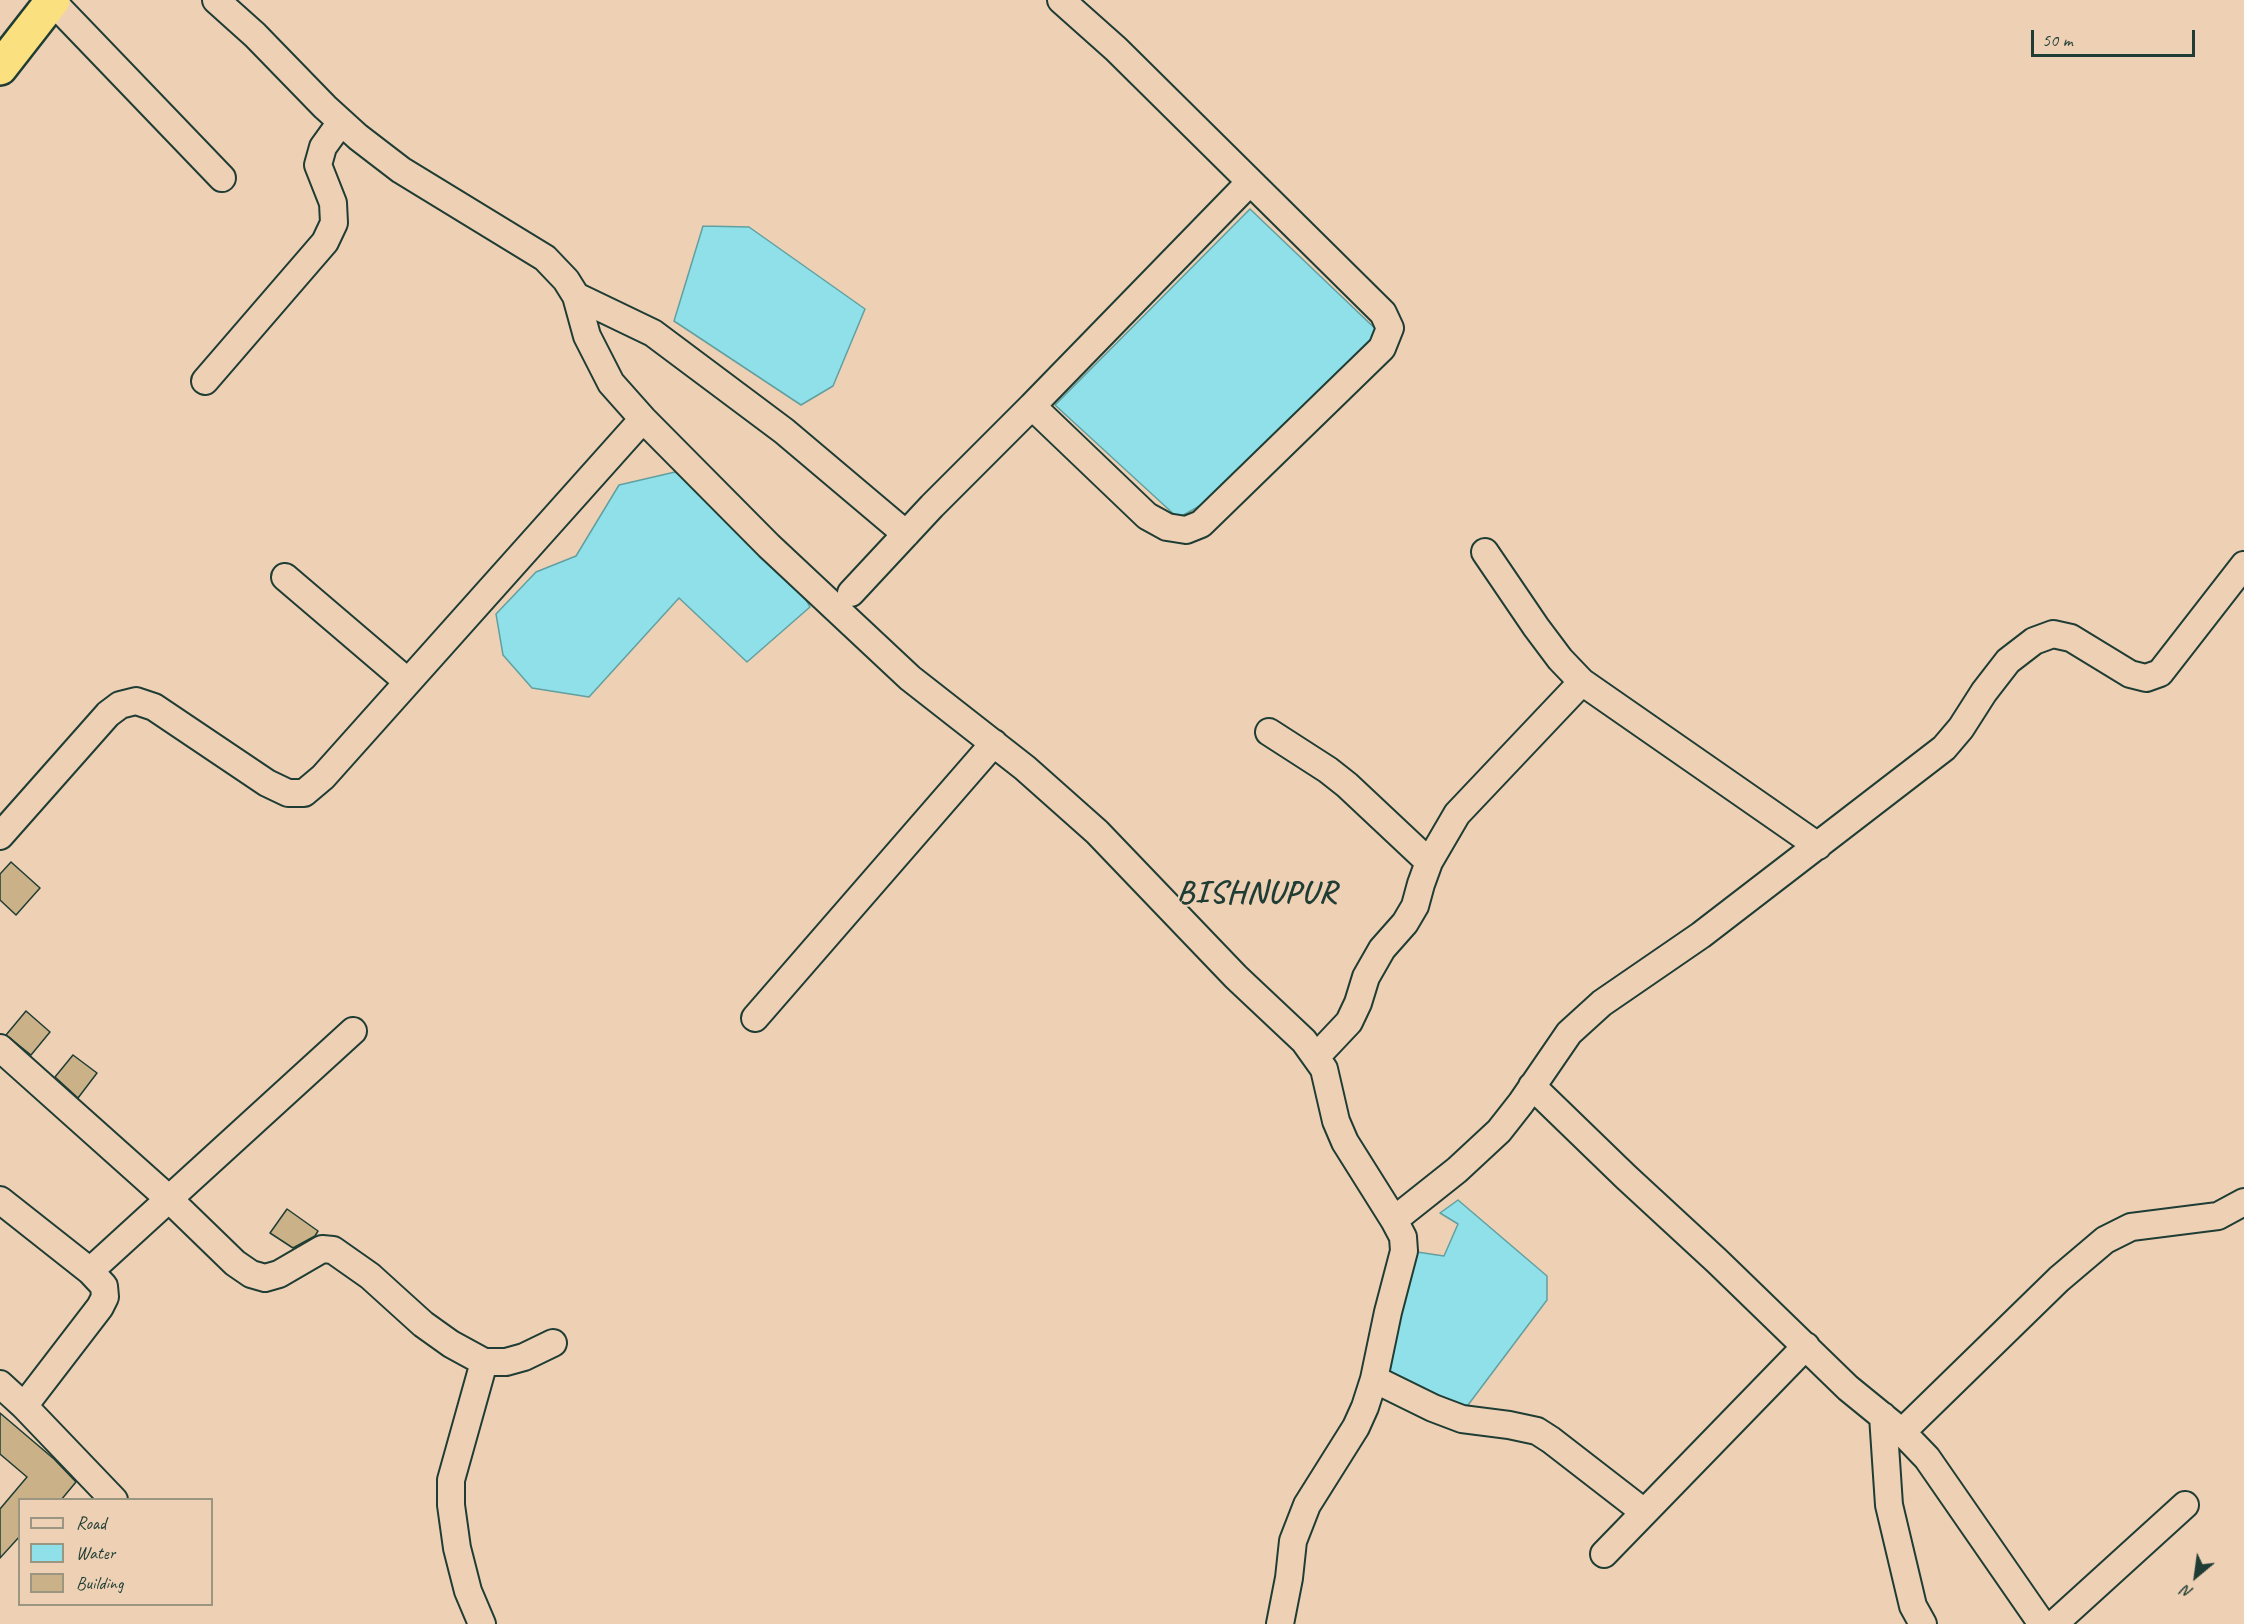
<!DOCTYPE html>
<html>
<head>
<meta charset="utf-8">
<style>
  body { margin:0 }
  #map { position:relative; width:2244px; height:1624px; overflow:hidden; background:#eed1b5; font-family:Caveat,sans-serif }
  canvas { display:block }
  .legend { position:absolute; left:18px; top:1498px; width:195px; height:108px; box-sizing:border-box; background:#eed1b5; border:2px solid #9b9681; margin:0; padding:8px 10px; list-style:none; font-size:18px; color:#1f3d34 }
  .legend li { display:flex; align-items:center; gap:12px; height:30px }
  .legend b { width:30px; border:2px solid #9b9681 }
  .north { position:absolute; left:2166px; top:1546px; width:60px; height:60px; -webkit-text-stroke:4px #eed1b5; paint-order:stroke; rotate:209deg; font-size:16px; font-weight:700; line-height:24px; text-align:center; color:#1f3d34 }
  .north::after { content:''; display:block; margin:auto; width:21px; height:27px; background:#1f3d34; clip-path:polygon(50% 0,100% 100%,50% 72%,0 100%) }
  .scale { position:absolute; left:2031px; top:30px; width:164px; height:27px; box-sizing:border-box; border:3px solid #1f3d34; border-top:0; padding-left:8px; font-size:18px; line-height:21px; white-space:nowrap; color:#1f3d34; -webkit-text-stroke:4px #eed1b5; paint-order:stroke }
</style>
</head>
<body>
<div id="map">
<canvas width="2244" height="1624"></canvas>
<ul class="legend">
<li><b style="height:8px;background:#eed1b5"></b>Road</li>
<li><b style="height:16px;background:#8fe0e8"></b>Water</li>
<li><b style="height:16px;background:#cab187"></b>Building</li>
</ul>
<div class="north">N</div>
<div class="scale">50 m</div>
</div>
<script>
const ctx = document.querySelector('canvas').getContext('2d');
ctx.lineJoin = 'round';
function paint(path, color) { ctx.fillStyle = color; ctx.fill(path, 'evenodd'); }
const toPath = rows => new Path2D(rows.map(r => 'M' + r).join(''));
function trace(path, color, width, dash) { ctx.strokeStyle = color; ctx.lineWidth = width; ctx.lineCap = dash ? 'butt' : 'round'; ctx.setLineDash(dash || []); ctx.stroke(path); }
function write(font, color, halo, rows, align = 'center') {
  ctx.font = font + ' Caveat,sans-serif'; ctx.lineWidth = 4.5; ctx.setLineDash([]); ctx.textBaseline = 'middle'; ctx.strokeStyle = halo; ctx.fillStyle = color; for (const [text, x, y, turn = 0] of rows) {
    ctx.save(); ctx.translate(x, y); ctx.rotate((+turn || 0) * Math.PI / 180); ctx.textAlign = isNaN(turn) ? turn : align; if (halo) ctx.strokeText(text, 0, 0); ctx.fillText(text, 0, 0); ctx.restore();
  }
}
const water = toPath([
  [1250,209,1385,338,1239,484,1178,518,1055,405,1250,209],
  [703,226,749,227,865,309,833,386,801,405,674,321,703,226],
  [675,472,782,558,810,607,747,662,679,598,589,697,532,688,503,655,496,614,536,572,576,556,619,485,675,472],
  [1458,1200,1547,1276,1547,1300,1465,1409,1385,1369,1417,1252,1444,1256,1458,1224,1440,1213,1458,1200]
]);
paint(water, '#8fe0e8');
trace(water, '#629fa0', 1.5);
const building = toPath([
  [11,862,40,888,16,915,0,900,0,874,11,862],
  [26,1011,50,1032,31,1055,6,1035,26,1011],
  [73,1055,97,1073,78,1098,55,1077,73,1055],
  [287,1209,318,1231,315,1236,293,1248,270,1233,287,1209],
  [0,1413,54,1459,76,1482,61,1500,20,1500,20,1536,0,1558,0,1509,27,1477,0,1454,0,1413]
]);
paint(building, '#cab187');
trace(building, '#1f3d34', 1.5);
const minor = toPath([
  [216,0,255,35,325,107,358,137,401,170,545,258,566,280,576,296,587,336,611,383,643,419,769,546,910,678,1025,768,1097,832,1236,977,1304,1041,1324,1069,1336,1121,1345,1142,1394,1220,1403,1237,1404,1251,1388,1312,1374,1379,1365,1407,1356,1427,1307,1505,1293,1541,1289,1578,1280,1624],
  [52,1,222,178],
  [576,296,653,333,784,431,906,534],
  [205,381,325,242,334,223,333,203,318,165,323,147,341,122],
  [1032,406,1249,183],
  [1485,552,1536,627,1560,659,1582,682,1818,846],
  [285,577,408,682],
  [851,593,932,506,1032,406,1147,516,1167,527,1186,530,1201,524,1382,348,1390,328,1383,313,1116,49,1061,0],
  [1269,732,1328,770,1347,785,1429,862],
  [0,836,108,714,120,705,136,701,154,707,267,783,288,793,304,793,323,777,643,419],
  [755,1018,994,743],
  [0,1048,169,1199,235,1263,251,1274,265,1278,279,1274,322,1249,333,1250,370,1276,423,1324,451,1344,484,1362,506,1362,524,1357,553,1343],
  [1316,1057,1349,1022,1358,1003,1366,977,1382,949,1405,923,1415,906,1421,884,1429,862,1457,814,1582,682],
  [1532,1086,1626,1177,1717,1261,1848,1388,1902,1432,1927,1458,2042,1624],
  [0,1200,90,1271,104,1286,105,1297,100,1307,24,1406],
  [1394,1220,1457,1170,1499,1131,1521,1103,1569,1033,1602,1003,1701,935,1944,748,1961,728,1984,692,2008,661,2034,641,2053,634,2071,638,2130,674,2146,678,2160,673,2244,565],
  [90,1271,353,1031],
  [1374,1379,1433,1408,1462,1419,1509,1425,1537,1431,1551,1440,1644,1512],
  [0,1384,24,1406,114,1500],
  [1883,1416,1889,1505,1913,1606,1923,1624],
  [1902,1432,2059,1279,2105,1240,2131,1227,2218,1216,2244,1202],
  [1604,1554,1806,1346],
  [482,1624,468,1591,457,1548,451,1505,451,1480,484,1362],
  [2054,1624,2185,1505]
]);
const trunk = toPath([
  [0,68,53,0]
]);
trace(minor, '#1f3d34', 30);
trace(trunk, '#1f3d34', 38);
trace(minor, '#eed1b5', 26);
trace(trunk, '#fbe080', 33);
ctx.letterSpacing = '1.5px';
write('bold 32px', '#1f3d34', '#eed1b5', [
  ["BISHNUPUR",1257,894]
]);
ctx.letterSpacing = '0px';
</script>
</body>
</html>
